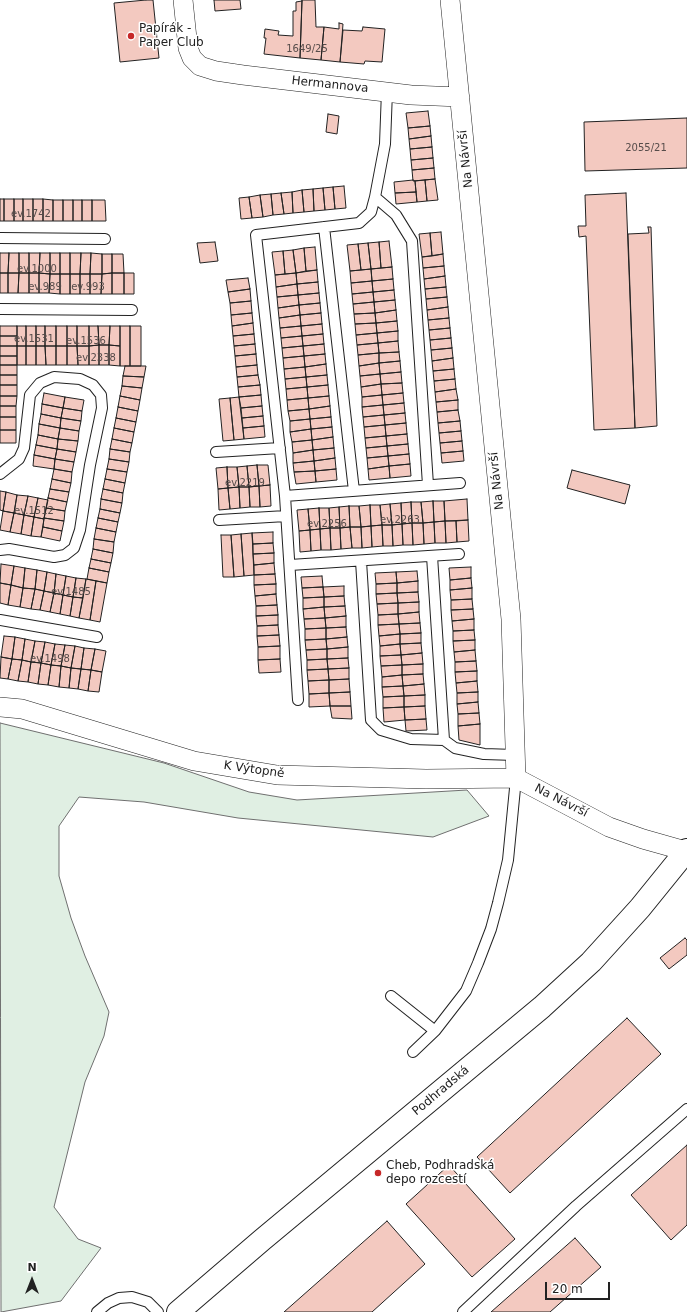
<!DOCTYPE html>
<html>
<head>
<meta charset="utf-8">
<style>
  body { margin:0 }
  #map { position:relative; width:687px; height:1312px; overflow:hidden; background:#fff; font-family:"DejaVu Sans",sans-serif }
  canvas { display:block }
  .north { position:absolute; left:12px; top:1260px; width:40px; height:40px; -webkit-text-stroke:3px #fff; paint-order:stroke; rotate:0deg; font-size:11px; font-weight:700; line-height:16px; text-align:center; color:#222 }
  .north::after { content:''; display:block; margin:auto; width:14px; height:18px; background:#222; clip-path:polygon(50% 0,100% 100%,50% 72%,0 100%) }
  .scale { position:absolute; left:545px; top:1282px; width:65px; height:18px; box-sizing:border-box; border:2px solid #222; border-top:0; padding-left:5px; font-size:12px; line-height:14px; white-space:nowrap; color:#222; -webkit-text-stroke:3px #fff; paint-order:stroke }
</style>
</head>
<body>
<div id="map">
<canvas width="687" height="1312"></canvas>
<div class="north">N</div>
<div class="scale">20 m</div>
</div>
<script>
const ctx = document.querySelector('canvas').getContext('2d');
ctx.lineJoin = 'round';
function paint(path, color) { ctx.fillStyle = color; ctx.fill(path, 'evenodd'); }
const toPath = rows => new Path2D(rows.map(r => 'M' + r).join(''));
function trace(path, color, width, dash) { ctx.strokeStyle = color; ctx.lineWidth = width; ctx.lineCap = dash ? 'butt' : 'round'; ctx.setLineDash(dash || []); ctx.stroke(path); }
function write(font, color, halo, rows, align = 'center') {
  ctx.font = font + ' "DejaVu Sans",sans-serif'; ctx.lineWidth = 3; ctx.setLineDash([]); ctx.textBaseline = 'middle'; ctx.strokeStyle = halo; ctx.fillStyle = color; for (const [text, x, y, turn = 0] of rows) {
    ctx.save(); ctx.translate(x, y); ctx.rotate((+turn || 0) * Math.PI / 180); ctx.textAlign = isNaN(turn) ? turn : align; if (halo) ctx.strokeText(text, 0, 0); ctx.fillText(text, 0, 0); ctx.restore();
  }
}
const green = toPath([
  [0,723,164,763,249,792,297,800,467,790,489,816,433,837,238,818,144,802,79,797,59,826,59,876,71,918,85,956,109,1012,104,1036,85,1082,54,1207,78,1239,101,1248,61,1301,1,1312,0,723]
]);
paint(green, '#e0efe3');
trace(green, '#6f6f6f', 1);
const building = toPath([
  [146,0,153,0,159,58,120,62,114,3,146,0],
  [214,0,240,0,241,9,215,11,214,0],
  [302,0,315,0,316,27,324,27,321,60,300,58,302,0],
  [302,1,300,58,264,54,266,38,264,38,265,29,279,31,278,35,293,36,293,11,296,11,296,2,302,1],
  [339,23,343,24,340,62,321,60,324,27,339,29,339,23],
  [363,27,385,29,382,62,365,61,364,64,340,62,343,30,362,31,363,27],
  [428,111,430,126,408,128,406,113,428,111],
  [328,114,339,116,337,134,326,132,328,114],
  [687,118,687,168,585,171,584,122,687,118],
  [430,126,431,136,409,139,408,128,430,126],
  [431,136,432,147,410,149,409,139,431,136],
  [432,147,433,158,411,160,410,149,432,147],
  [433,158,434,168,412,170,411,160,433,158],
  [434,168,435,179,413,181,412,170,434,168],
  [435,179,438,200,427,201,425,180,435,179],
  [413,180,415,181,416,192,395,193,394,182,413,180],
  [425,180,427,201,417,202,415,181,425,180],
  [344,186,346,208,335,209,333,187,344,186],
  [333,187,335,209,325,210,323,188,333,187],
  [323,188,325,210,314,211,313,189,323,188],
  [313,189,314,211,304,212,302,190,313,189],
  [302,190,304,212,293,213,292,192,302,190],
  [292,192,293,213,284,214,281,193,292,192],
  [416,192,417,202,396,204,395,193,416,192],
  [281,193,284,214,273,215,271,194,281,193],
  [626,193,635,428,594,430,586,236,579,237,578,226,586,226,585,195,626,193],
  [271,194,273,215,263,217,260,195,271,194],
  [260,195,263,217,252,218,249,197,260,195],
  [249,197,252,218,241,219,239,198,249,197],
  [0,199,4,199,4,221,0,221,0,199],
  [4,199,14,199,14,221,4,221,4,199],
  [14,199,23,199,23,221,14,221,14,199],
  [23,199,33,199,33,221,23,221,23,199],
  [33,199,43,199,43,221,33,221,33,199],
  [43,199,53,200,53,221,43,221,43,199],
  [53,200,63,200,63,221,53,221,53,200],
  [63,200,73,200,73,221,63,221,63,200],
  [73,200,82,200,82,221,73,221,73,200],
  [82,200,92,200,92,221,82,221,82,200],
  [92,200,105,200,106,221,92,221,92,200],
  [648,227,651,227,657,426,635,428,628,234,649,233,648,227],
  [441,232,443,254,432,256,430,233,441,232],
  [430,233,432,256,422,257,419,234,430,233],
  [389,241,392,267,381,268,379,242,389,241],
  [215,242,218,261,200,263,197,243,215,242],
  [379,242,381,268,371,269,368,243,379,242],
  [368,243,371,269,361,270,358,244,368,243],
  [358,244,361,270,350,271,347,245,358,244],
  [315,247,317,270,306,271,304,248,315,247],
  [304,248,306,271,296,273,293,250,304,248],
  [293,250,296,273,285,274,283,251,293,250],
  [283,251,285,274,275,275,272,252,283,251],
  [0,253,9,253,8,273,0,273,0,253],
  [9,253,19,253,19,273,8,273,9,253],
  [19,253,29,253,29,273,19,273,19,253],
  [29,253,40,253,39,273,29,273,29,253],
  [40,253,50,253,50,274,39,273,40,253],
  [50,253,60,253,60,274,50,274,50,253],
  [60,253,70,253,70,274,60,274,60,253],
  [70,253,81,253,80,274,70,274,70,253],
  [81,253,91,253,90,274,80,274,81,253],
  [91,253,102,254,102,274,90,274,91,253],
  [102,254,112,254,112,273,102,274,102,254],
  [112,254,123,254,124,273,112,273,112,254],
  [443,254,444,266,423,268,422,257,443,254],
  [444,266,445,276,424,279,423,268,444,266],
  [392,267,393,279,372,281,371,269,392,267],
  [371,269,372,281,351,283,350,271,371,269],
  [317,270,318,282,297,284,296,273,317,270],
  [0,273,8,273,8,293,0,293,0,273],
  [8,273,19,273,18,293,8,293,8,273],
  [19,273,29,273,29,293,18,293,19,273],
  [29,273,39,273,39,293,29,293,29,273],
  [39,273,50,274,49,293,39,293,39,273],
  [112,273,124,273,124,294,112,294,112,273],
  [112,273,112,294,101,294,102,274,112,273],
  [124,273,134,273,134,294,124,294,124,273],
  [296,273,297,284,276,287,275,275,296,273],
  [50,274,60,274,60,294,49,293,50,274],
  [60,274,70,274,70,294,60,294,60,274],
  [70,274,80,274,80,294,70,294,70,274],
  [80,274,90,274,90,294,80,294,80,274],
  [90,274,102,274,101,294,90,294,90,274],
  [445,276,446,287,425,289,424,279,445,276],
  [248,278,250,289,228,292,226,280,248,278],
  [393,279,394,290,373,292,372,281,393,279],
  [372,281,373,292,352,294,351,283,372,281],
  [318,282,319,293,298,295,297,284,318,282],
  [297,284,298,295,277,297,276,287,297,284],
  [446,287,447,297,426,299,425,289,446,287],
  [250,289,251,301,230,303,228,292,250,289],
  [394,290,395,300,374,302,373,292,394,290],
  [373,292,374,302,353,304,352,294,373,292],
  [319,293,320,303,299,305,298,295,319,293],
  [298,295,299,305,278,308,277,297,298,295],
  [447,297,448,307,427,310,426,299,447,297],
  [395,300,396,310,375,313,374,302,395,300],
  [251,301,252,313,231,315,230,303,251,301],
  [374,302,375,313,354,314,353,304,374,302],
  [320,303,321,313,300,315,299,305,320,303],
  [299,305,300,315,279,318,278,308,299,305],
  [448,307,449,318,428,320,427,310,448,307],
  [396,310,397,321,376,323,375,313,396,310],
  [252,313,253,323,232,326,231,315,252,313],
  [321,313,322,324,301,326,300,315,321,313],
  [375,313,376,323,355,324,354,314,375,313],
  [300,315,301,326,280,328,279,318,300,315],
  [449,318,450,328,429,330,428,320,449,318],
  [397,321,398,331,377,333,376,323,397,321],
  [253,323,254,334,233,336,232,326,253,323],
  [376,323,377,333,356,335,355,324,376,323],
  [322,324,323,334,302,336,301,326,322,324],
  [0,326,17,326,17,336,0,336,0,326],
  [17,326,26,326,26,346,17,346,17,326],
  [26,326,36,326,36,346,26,346,26,326],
  [36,326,45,326,45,346,36,346,36,326],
  [45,326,56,326,56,346,45,346,45,326],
  [56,326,67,326,67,346,56,346,56,326],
  [67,326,77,326,77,346,67,346,67,326],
  [77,326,89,326,89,346,77,346,77,326],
  [89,326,98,326,99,345,89,346,89,326],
  [98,326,110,326,109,345,99,345,98,326],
  [110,326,120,326,120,346,109,345,110,326],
  [120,326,130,326,130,366,120,366,120,326],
  [130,326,141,326,141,366,130,366,130,326],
  [301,326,302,336,281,338,280,328,301,326],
  [450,328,451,338,430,340,429,330,450,328],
  [398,331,398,341,378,343,377,333,398,331],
  [377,333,378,343,357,345,356,335,377,333],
  [254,334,255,344,234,346,233,336,254,334],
  [323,334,324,344,303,346,302,336,323,334],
  [0,336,17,336,17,346,0,346,0,336],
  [302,336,303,346,282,348,281,338,302,336],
  [451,338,452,348,431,350,430,340,451,338],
  [398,341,399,352,379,353,378,343,398,341],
  [378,343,379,353,358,355,357,345,378,343],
  [255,344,256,354,235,356,234,346,255,344],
  [324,344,325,354,304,356,303,346,324,344],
  [99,345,109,345,109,365,99,365,99,345],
  [99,345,99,365,89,365,89,346,99,345],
  [109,345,120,346,120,366,109,365,109,345],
  [0,346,17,346,17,356,0,356,0,346],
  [17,346,26,346,26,365,17,365,17,346],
  [26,346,36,346,36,365,26,365,26,346],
  [36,346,45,346,46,365,36,365,36,346],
  [45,346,56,346,56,365,46,365,45,346],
  [56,346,67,346,67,365,56,365,56,346],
  [67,346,77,346,78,365,67,365,67,346],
  [77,346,89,346,89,365,78,365,77,346],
  [303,346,304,356,283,358,282,348,303,346],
  [452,348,453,358,432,361,431,350,452,348],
  [399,352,400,361,379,363,379,353,399,352],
  [379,353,379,363,359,366,358,355,379,353],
  [256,354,257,365,236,367,235,356,256,354],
  [325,354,326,364,305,367,304,356,325,354],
  [0,356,17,356,17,365,0,365,0,356],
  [304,356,305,367,284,369,283,358,304,356],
  [453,358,454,369,433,371,432,361,453,358],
  [400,361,401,372,380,374,379,363,400,361],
  [379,363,380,374,360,376,359,366,379,363],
  [326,364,327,375,306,377,305,367,326,364],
  [0,365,17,365,17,375,0,375,0,365],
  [257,365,258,375,237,377,236,367,257,365],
  [125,366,146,366,144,377,123,376,125,366],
  [305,367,306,377,285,379,284,369,305,367],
  [454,369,455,379,434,381,433,371,454,369],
  [401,372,402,383,381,384,380,374,401,372],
  [380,374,381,384,361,387,360,376,380,374],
  [0,375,17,375,17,385,0,385,0,375],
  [258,375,260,385,238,387,237,377,258,375],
  [327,375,328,385,307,387,306,377,327,375],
  [123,376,144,377,142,388,122,386,123,376],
  [306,377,307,387,286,389,285,379,306,377],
  [455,379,456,389,435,392,434,381,455,379],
  [402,383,403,393,382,395,381,384,402,383],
  [381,384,382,395,362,397,361,387,381,384],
  [0,385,17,385,17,396,0,396,0,385],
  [260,385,261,395,239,397,238,387,260,385],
  [328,385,329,396,308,398,307,387,328,385],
  [122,386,142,388,140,400,120,396,122,386],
  [307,387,308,398,287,400,286,389,307,387],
  [456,389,458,400,436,402,435,392,456,389],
  [44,393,65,397,63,408,42,404,44,393],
  [403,393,404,403,383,405,382,395,403,393],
  [261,395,262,406,241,408,239,397,261,395],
  [382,395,383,405,362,407,362,397,382,395],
  [0,396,17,396,16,406,0,406,0,396],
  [120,396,140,400,138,411,118,407,120,396],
  [329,396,330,406,309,409,308,398,329,396],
  [65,397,84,400,82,411,63,408,65,397],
  [239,397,244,439,234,440,230,398,239,397],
  [230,398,234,440,223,441,219,399,230,398],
  [308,398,309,409,288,411,287,400,308,398],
  [458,400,458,410,437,412,436,402,458,400],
  [404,403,405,413,384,415,383,405,404,403],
  [42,404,63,408,61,418,41,414,42,404],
  [383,405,384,415,363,417,362,407,383,405],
  [0,406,16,406,16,417,0,417,0,406],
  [262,406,263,416,242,418,241,408,262,406],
  [330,406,331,417,310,419,309,409,330,406],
  [118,407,138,411,136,422,116,418,118,407],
  [63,408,82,411,81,421,61,418,63,408],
  [309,409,310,419,290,421,288,411,309,409],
  [458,410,460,421,438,423,437,412,458,410],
  [405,413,406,423,385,425,384,415,405,413],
  [41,414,61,418,60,428,39,424,41,414],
  [384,415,385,425,364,427,363,417,384,415],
  [263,416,264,426,243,428,242,418,263,416],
  [0,417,16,417,16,430,0,430,0,417],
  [331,417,332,427,311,429,310,419,331,417],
  [61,418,81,421,79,431,60,428,61,418],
  [116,418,136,422,134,432,114,428,116,418],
  [310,419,311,429,290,432,290,421,310,419],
  [460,421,461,431,439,433,438,423,460,421],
  [406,423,407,434,386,436,385,425,406,423],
  [39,424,60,428,58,439,38,435,39,424],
  [385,425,386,436,365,438,364,427,385,425],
  [264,426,265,437,244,439,243,428,264,426],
  [332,427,333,437,312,440,311,429,332,427],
  [60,428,79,431,78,441,58,439,60,428],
  [114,428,134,432,132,443,112,439,114,428],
  [311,429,312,440,292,442,290,432,311,429],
  [0,430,16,430,16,443,0,443,0,430],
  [461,431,462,441,440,443,439,433,461,431],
  [407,434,408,444,387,446,386,436,407,434],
  [38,435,58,439,57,449,36,445,38,435],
  [386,436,387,446,366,448,365,438,386,436],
  [333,437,334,448,313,450,312,440,333,437],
  [58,439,78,441,76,452,57,449,58,439],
  [112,439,132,443,130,452,110,449,112,439],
  [312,440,313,450,293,453,292,442,312,440],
  [462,441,463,451,441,453,440,443,462,441],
  [408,444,409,454,388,456,387,446,408,444],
  [36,445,57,449,55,459,34,455,36,445],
  [387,446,388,456,367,458,366,448,387,446],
  [334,448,335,458,314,461,313,450,334,448],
  [57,449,76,452,74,462,55,459,57,449],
  [110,449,130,452,129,462,109,459,110,449],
  [313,450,314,461,293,463,293,453,313,450],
  [463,451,464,461,442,463,441,453,463,451],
  [409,454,410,464,389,466,388,456,409,454],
  [34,455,55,459,54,469,33,466,34,455],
  [388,456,389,466,368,469,367,458,388,456],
  [335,458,336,469,315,471,314,461,335,458],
  [55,459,74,462,72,472,54,469,55,459],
  [109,459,129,462,127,472,107,469,109,459],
  [314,461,315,471,294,472,293,463,314,461],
  [410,464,411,476,390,478,389,466,410,464],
  [257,465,268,465,270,485,259,486,257,465],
  [257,465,259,486,249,487,247,466,257,465],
  [247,466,249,487,239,487,237,467,247,466],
  [389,466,390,478,369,480,368,469,389,466],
  [227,467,237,467,239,487,228,488,227,467],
  [227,467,228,488,218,489,216,468,227,467],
  [54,469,72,472,71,483,52,479,54,469],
  [107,469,127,472,125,483,105,479,107,469],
  [336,469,337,480,316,482,315,471,336,469],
  [572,470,630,485,625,504,567,488,572,470],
  [315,471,316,482,296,484,294,472,315,471],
  [52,479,71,483,69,492,50,489,52,479],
  [105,479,125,483,123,493,103,489,105,479],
  [270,485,271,506,260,507,259,486,270,485],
  [259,486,260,507,250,507,249,487,259,486],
  [239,487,240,508,230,509,228,488,239,487],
  [239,487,249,487,250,507,240,508,239,487],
  [228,488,230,509,219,510,218,489,228,488],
  [50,489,69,492,67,502,48,498,50,489],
  [103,489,123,493,122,503,101,499,103,489],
  [0,491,6,492,3,511,0,510,0,491],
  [6,492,17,495,14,513,3,511,6,492],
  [17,495,28,496,24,515,14,513,17,495],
  [28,496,38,498,34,517,24,515,28,496],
  [38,498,48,500,44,519,34,517,38,498],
  [48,498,67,502,65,511,46,508,48,498],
  [101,499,122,503,120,513,100,509,101,499],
  [467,499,468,520,445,521,444,501,467,499],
  [433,501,434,522,423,523,421,502,433,501],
  [433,501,444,501,445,521,434,522,433,501],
  [411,502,412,523,402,524,401,503,411,502],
  [411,502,421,502,423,523,412,523,411,502],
  [401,503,402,524,392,525,390,504,401,503],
  [390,504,392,525,382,525,380,505,390,504],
  [370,505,380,505,382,525,371,526,370,505],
  [370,505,371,526,361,527,359,506,370,505],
  [349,506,350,527,340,528,339,507,349,506],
  [349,506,359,506,361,527,350,527,349,506],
  [339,507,340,528,330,528,329,508,339,507],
  [46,508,65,511,64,521,44,518,46,508],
  [319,508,320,529,310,530,308,509,319,508],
  [319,508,329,508,330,528,320,529,319,508],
  [100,509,120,513,118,522,98,518,100,509],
  [308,509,310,530,299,531,297,510,308,509],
  [3,511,14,513,10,532,0,530,3,511],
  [14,513,24,515,21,534,10,532,14,513],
  [24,515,34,517,31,536,21,534,24,515],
  [34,517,44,519,41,537,31,536,34,517],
  [44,518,64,521,62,531,43,527,44,518],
  [98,518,118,522,116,532,96,528,98,518],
  [468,520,469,541,457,542,456,521,468,520],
  [445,521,446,543,435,543,434,522,445,521],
  [445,521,456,521,457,542,446,543,445,521],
  [434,522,435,543,424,544,423,523,434,522],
  [412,523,423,523,424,544,413,545,412,523],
  [412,523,413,545,403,545,402,524,412,523],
  [402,524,403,545,393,546,392,525,402,524],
  [382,525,392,525,393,546,383,546,382,525],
  [382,525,383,546,372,547,371,526,382,525],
  [371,526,372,547,362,548,361,527,371,526],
  [43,527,62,531,60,541,41,537,43,527],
  [350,527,361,527,362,548,352,548,350,527],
  [350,527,352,548,341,549,340,528,350,527],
  [96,528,116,532,114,542,94,539,96,528],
  [330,528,340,528,341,549,331,550,330,528],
  [330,528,331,550,321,550,320,529,330,528],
  [320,529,321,550,311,551,310,530,320,529],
  [310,530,311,551,300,552,299,531,310,530],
  [273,532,273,543,253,544,252,533,273,532],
  [252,533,254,575,244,576,241,534,252,533],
  [241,534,244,576,234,577,231,535,241,534],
  [221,535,231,535,234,577,223,577,221,535],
  [94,539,114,542,113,553,93,549,94,539],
  [273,543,274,553,253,554,253,544,273,543],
  [93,549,113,553,111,563,91,559,93,549],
  [274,553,274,563,254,565,253,554,274,553],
  [91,559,111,563,109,572,89,568,91,559],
  [274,563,275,574,254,575,254,565,274,563],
  [1,564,14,566,11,585,0,583,1,564],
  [14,566,25,568,23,588,11,585,14,566],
  [471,567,471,578,450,580,449,568,471,567],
  [25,568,37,570,35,589,23,588,25,568],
  [89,568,109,572,107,583,87,579,89,568],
  [37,570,47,572,44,591,35,589,37,570],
  [417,571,418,581,397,583,396,572,417,571],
  [47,572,56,574,54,593,44,591,47,572],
  [396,572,397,583,376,584,375,573,396,572],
  [56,574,66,576,63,595,54,593,56,574],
  [275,574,276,584,254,585,254,575,275,574],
  [66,576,76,578,73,597,63,595,66,576],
  [322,576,323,587,302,588,301,577,322,576],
  [76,578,86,579,83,598,73,597,76,578],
  [471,578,472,588,450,590,450,580,471,578],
  [86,579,96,581,90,620,79,618,86,579],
  [96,581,107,583,100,622,90,620,96,581],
  [418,581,418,592,397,593,397,583,418,581],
  [0,583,11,585,8,605,0,603,0,583],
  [397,583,397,593,376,594,376,584,397,583],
  [276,584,276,594,255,596,254,585,276,584],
  [11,585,23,588,20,607,8,605,11,585],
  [344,586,344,596,324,597,323,587,344,586],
  [323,587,324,597,303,598,302,588,323,587],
  [23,588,35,589,31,609,20,607,23,588],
  [472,588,472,599,451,600,450,590,472,588],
  [35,589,44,591,40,610,31,609,35,589],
  [44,591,54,593,50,612,40,610,44,591],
  [418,592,419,602,398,603,397,593,418,592],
  [54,593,63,595,60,614,50,612,54,593],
  [397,593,398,603,377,604,376,594,397,593],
  [276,594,277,605,256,606,255,596,276,594],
  [63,595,73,597,70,616,60,614,63,595],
  [344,596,345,606,324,607,324,597,344,596],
  [73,597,83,598,79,618,70,616,73,597],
  [324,597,324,607,303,609,303,598,324,597],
  [472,599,473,609,451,610,451,600,472,599],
  [419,602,419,612,398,614,398,603,419,602],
  [398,603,398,614,378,615,377,604,398,603],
  [277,605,278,615,256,616,256,606,277,605],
  [345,606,346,616,325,618,324,607,345,606],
  [324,607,325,618,304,619,303,609,324,607],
  [473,609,474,619,452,621,451,610,473,609],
  [419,612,420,623,399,624,398,614,419,612],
  [398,614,399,624,378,625,378,615,398,614],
  [278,615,278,625,257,626,256,616,278,615],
  [346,616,346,627,326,628,325,618,346,616],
  [325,618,326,628,305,629,304,619,325,618],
  [474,619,474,630,453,631,452,621,474,619],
  [420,623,421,633,400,634,399,624,420,623],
  [399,624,400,634,379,636,378,625,399,624],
  [278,625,279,635,257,636,257,626,278,625],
  [346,627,347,637,326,639,326,628,346,627],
  [326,628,326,639,305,640,305,629,326,628],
  [474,630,475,640,453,641,453,631,474,630],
  [421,633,421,643,400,644,400,634,421,633],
  [400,634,400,644,380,646,379,636,400,634],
  [279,635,280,646,258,647,257,636,279,635],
  [4,636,15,637,12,659,1,657,4,636],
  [15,637,25,639,22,660,12,659,15,637],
  [347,637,348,647,327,649,326,639,347,637],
  [25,639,35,641,31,662,22,660,25,639],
  [326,639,327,649,306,650,305,640,326,639],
  [475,640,475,650,454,652,453,641,475,640],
  [35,641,45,642,41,663,31,662,35,641],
  [45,642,55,644,51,665,41,663,45,642],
  [421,643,422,653,401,655,400,644,421,643],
  [55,644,65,645,61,666,51,665,55,644],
  [400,644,401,655,380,656,380,646,400,644],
  [65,645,75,646,71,668,61,666,65,645],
  [75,646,84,648,81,669,71,668,75,646],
  [280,646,280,659,258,660,258,647,280,646],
  [348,647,348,658,327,659,327,649,348,647],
  [84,648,95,649,91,670,81,669,84,648],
  [95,649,106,651,102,672,91,670,95,649],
  [327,649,327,659,307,660,306,650,327,649],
  [475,650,476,661,455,662,454,652,475,650],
  [422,653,423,664,402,665,401,655,422,653],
  [401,655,402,665,381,666,380,656,401,655],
  [1,657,12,659,8,679,0,678,1,657],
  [348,658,349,668,328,669,327,659,348,658],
  [12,659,22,660,18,681,8,679,12,659],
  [280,659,281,672,259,673,258,660,280,659],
  [327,659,328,669,307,670,307,660,327,659],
  [22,660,31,662,28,682,18,681,22,660],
  [476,661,477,671,455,672,455,662,476,661],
  [31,662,41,663,38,684,28,682,31,662],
  [41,663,51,665,48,685,38,684,41,663],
  [423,664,423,674,402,675,402,665,423,664],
  [51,665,61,666,59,687,48,685,51,665],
  [402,665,402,675,382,677,381,666,402,665],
  [61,666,71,668,69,688,59,687,61,666],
  [71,668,81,669,78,689,69,688,71,668],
  [349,668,349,679,329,680,328,669,349,668],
  [81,669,91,670,88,691,78,689,81,669],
  [328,669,329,680,308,681,307,670,328,669],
  [91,670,102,672,99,692,88,691,91,670],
  [477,671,477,681,456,683,455,672,477,671],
  [423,674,424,684,403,686,402,675,423,674],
  [402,675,403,686,382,687,382,677,402,675],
  [349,679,350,692,329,693,329,680,349,679],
  [329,680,329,693,309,694,308,681,329,680],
  [477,681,478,692,457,693,456,683,477,681],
  [424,684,425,695,404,696,403,686,424,684],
  [403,686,404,696,383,697,382,687,403,686],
  [350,692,351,706,330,706,329,693,350,692],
  [478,692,478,702,457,704,457,693,478,692],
  [329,693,330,706,309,707,309,694,329,693],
  [425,695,425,706,404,707,404,696,425,695],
  [404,696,404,707,383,708,383,697,404,696],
  [478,702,479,713,458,714,457,704,478,702],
  [330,706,351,706,352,719,332,718,330,706],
  [425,706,426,719,405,720,404,707,425,706],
  [404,707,405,720,384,722,383,708,404,707],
  [479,713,480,724,458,726,458,714,479,713],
  [426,719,427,730,406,731,405,720,426,719],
  [480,724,480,745,459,740,458,726,480,724],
  [685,938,687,940,687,955,669,969,660,958,685,938],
  [627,1018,661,1054,510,1193,477,1157,627,1018],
  [687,1145,687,1225,671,1240,631,1195,687,1145],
  [449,1165,515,1239,472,1277,406,1204,449,1165],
  [387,1221,425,1264,372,1312,284,1312,387,1221],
  [575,1238,601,1267,550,1312,491,1312,575,1238]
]);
paint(building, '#f3c9c0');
trace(building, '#222', 1);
const lane = toPath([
  [387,91,385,144,375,197,396,215,412,241,428,485],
  [324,227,354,491],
  [0,238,105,239],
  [0,309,132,310],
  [216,452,280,448],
  [0,474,19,459,24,448,30,395,40,383,54,377,80,379,93,385,101,395,102,408,90,465,80,530,74,548,65,555,54,557,9,549,0,550],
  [285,496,460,483],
  [219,520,286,516],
  [432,556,444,740],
  [361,561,371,720,381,730,411,739,444,740,455,748,484,754,515,755],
  [290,565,459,554],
  [0,620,97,637],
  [298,700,285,496,256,235,359,223,371,212,375,197],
  [391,996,435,1031],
  [413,1052,435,1031,466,991,478,963,491,929,498,903,508,860,516,778],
  [97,1312,108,1303,119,1298,132,1297,148,1302,158,1312],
  [463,1312,576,1206,687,1109]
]);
const street = toPath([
  [183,0,188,48,192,58,200,66,216,71,243,75,411,95,460,97],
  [450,0,511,619,516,778],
  [0,707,22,709,194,761,277,775,426,779,516,778,609,827,643,839,686,851]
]);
const secondary = toPath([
  [178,1312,262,1240,542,1007,591,962,640,908,687,850]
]);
trace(lane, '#222', 12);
trace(street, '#222', 20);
trace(secondary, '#222', 24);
trace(lane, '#fff', 10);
trace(street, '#fff', 19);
trace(secondary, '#fff', 22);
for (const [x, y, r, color] of [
  [131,36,4,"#c62828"],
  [378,1173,4,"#c62828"]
]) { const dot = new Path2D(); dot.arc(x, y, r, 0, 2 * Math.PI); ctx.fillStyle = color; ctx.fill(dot); trace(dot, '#fff', 1.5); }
write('10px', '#564c4a', null, [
  ["1649/25",307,49],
  ["2055/21",646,148],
  ["ev.1742",31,214],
  ["ev.1000",37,269],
  ["ev.989",45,287],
  ["ev.993",88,287],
  ["ev.1531",34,339],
  ["ev.1536",86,341],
  ["ev.2338",96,358],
  ["ev.2219",245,483],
  ["ev.1512",34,511],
  ["ev.2263",400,520],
  ["ev.2256",327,524],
  ["ev.1485",71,592],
  ["ev.1498",50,659]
]);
write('12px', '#222', '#fff', [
  ["Papírák -",139,29],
  ["Paper Club",139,43],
  ["Cheb, Podhradská",386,1166],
  ["depo rozcestí",386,1180]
], 'left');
write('12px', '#222', '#fff', [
  ["Hermannova",330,85,6],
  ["Na Návrší",466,159,-96],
  ["Na Návrší",497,481,-96],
  ["K Výtopně",254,770,8],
  ["Na Návrší",561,801,27],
  ["Podhradská",441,1091,-40]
]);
</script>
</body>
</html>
